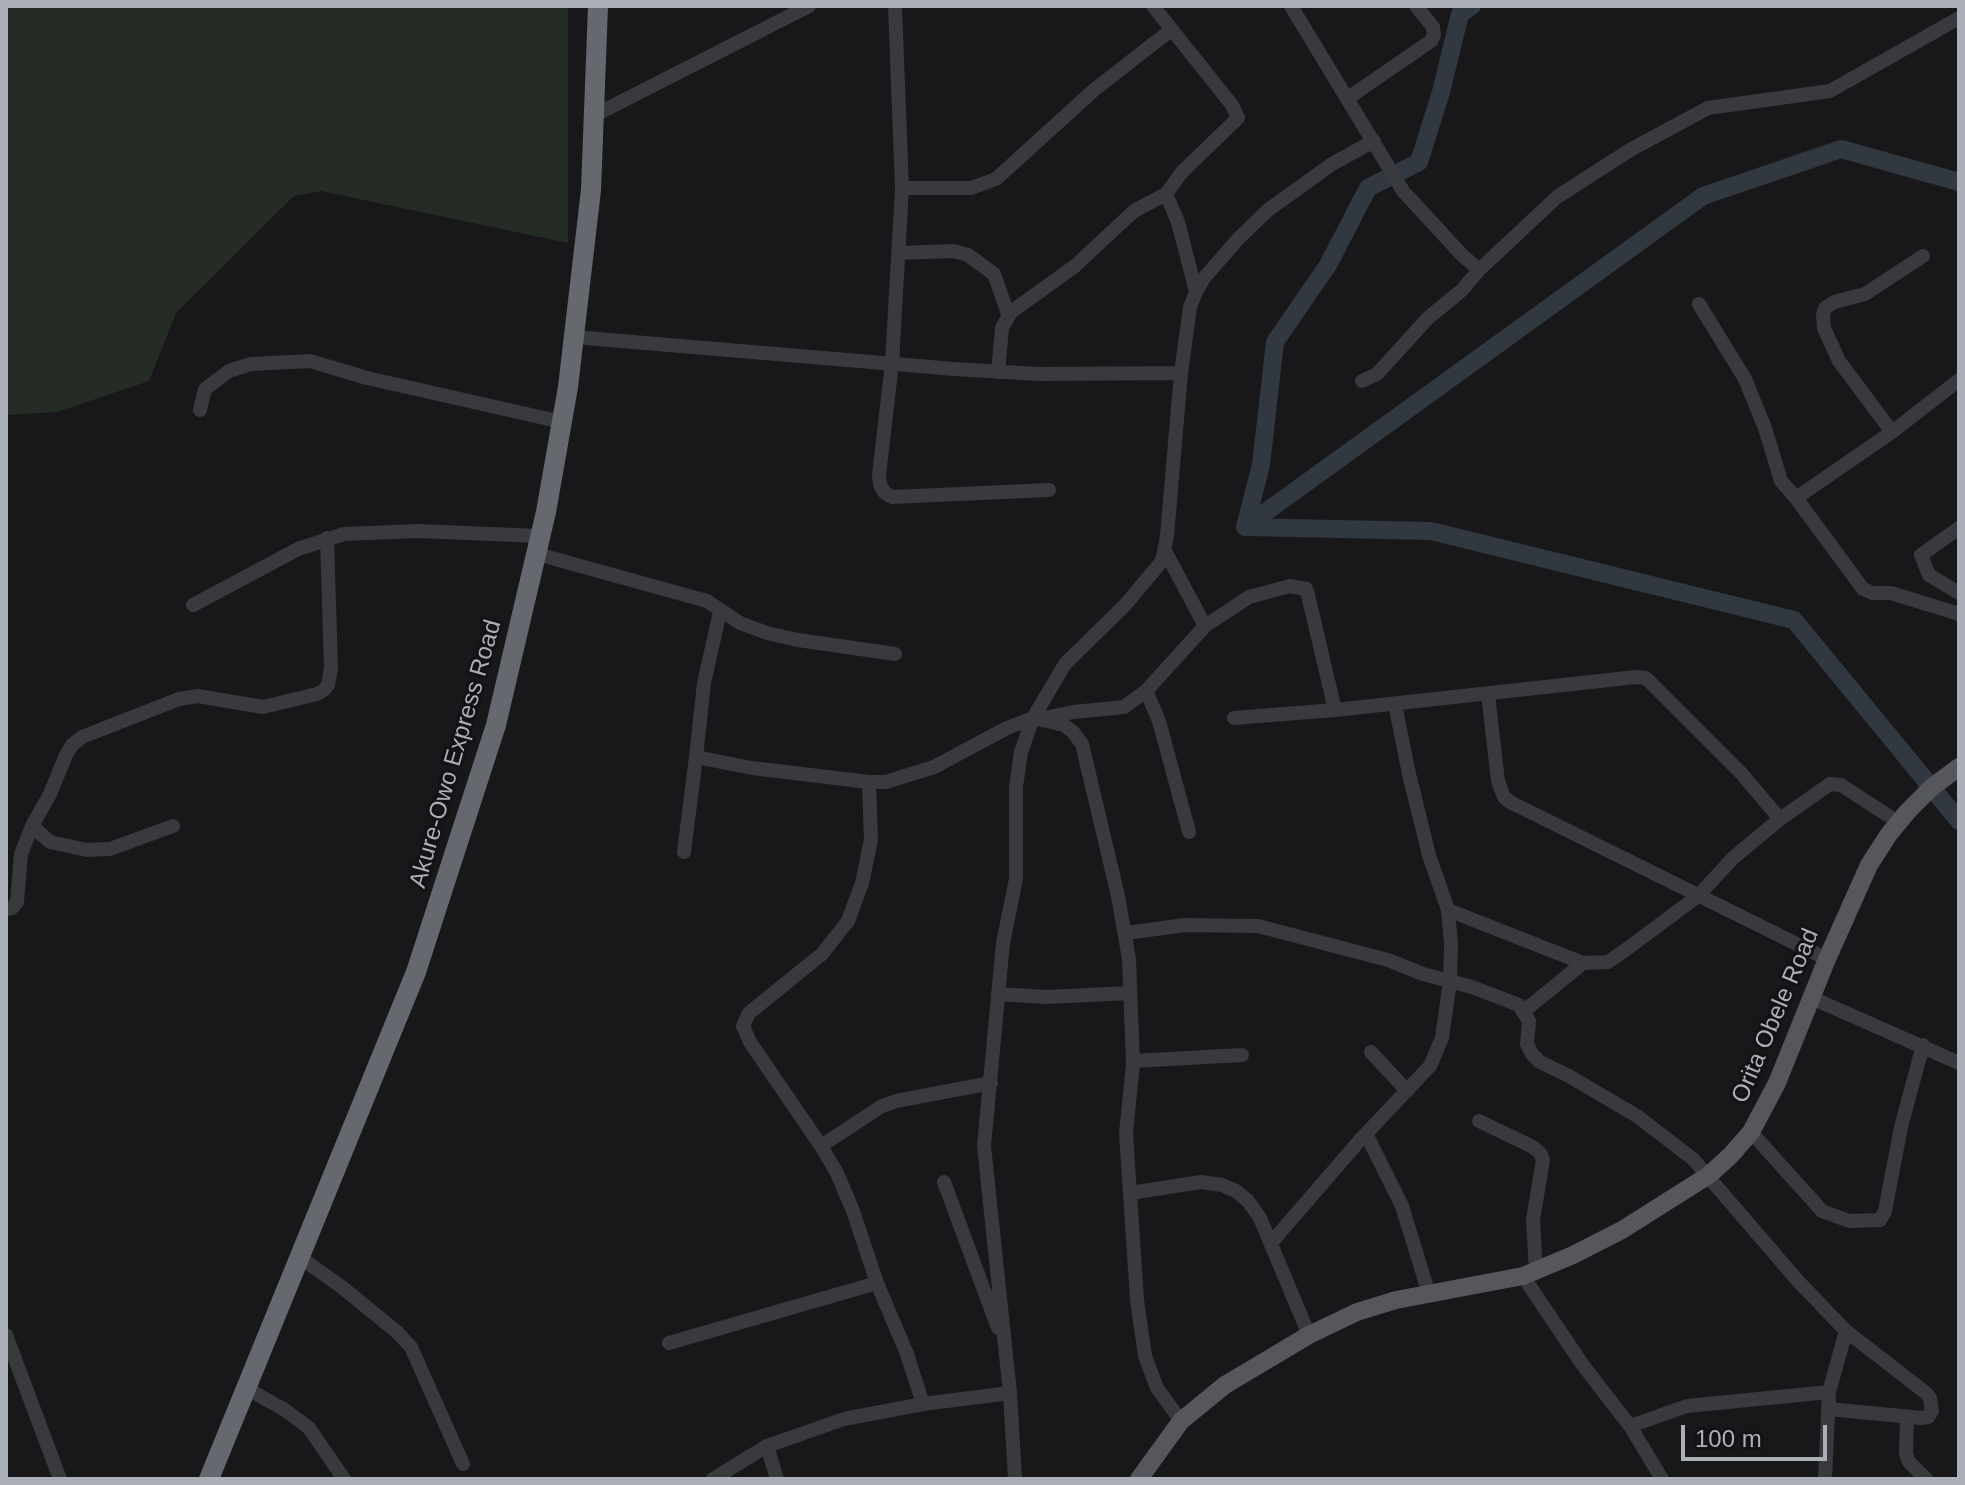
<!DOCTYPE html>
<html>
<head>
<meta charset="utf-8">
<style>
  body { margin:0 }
  #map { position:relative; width:1965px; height:1485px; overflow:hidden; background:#18181a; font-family:Helvetica,sans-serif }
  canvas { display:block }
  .frame { position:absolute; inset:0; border:8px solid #abafb8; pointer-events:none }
  .scale { position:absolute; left:1681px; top:1425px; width:146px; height:36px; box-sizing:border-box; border:4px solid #abafb8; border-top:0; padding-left:10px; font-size:24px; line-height:28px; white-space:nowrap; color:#abafb8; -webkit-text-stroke:6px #131315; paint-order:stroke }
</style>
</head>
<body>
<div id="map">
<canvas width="1965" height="1485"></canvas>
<div class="frame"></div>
<div class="scale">100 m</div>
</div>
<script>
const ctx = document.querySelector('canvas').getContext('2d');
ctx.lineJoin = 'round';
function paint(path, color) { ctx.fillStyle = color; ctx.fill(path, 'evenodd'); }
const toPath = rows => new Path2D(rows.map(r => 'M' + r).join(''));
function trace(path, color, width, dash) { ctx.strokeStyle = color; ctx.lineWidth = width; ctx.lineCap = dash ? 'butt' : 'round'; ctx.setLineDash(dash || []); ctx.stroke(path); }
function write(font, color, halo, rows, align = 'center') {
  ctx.font = font + ' Helvetica,sans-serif'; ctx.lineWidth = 6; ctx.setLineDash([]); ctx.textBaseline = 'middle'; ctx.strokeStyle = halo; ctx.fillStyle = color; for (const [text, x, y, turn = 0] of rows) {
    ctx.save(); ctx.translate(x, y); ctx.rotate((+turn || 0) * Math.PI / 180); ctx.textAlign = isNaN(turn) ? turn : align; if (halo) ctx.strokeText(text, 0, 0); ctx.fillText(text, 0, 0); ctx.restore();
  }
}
paint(toPath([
  [6,6,568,6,568,243,321,191,294,196,176,313,149,381,57,412,6,415]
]), '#242c25');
trace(toPath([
  [1472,6,1460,14,1441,92,1419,162,1368,188,1328,265,1275,342,1261,465,1245,527,1431,531,1794,620,1959,821],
  [1245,527,1703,196,1841,149,1959,182]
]), '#31383f', 18);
trace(toPath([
  [895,6,902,188,892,363,879,475,880,485,885,493,892,497,1049,490],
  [1291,6,1403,191,1462,255,1479,270],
  [1348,98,1431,41,1434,35,1433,27,1416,6],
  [595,115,809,6],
  [902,188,971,188,996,179,1094,90,1171,30],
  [1166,194,1178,222,1196,292],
  [899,253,954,251,968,255,994,274,1008,314],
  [1699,304,1745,379,1765,428,1781,481,1796,498,1892,432,1959,380],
  [574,337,954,369,1039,374,1181,373],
  [998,372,1002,328,1011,312,1075,266,1134,211,1166,194,1182,172,1238,118,1232,105,1153,6],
  [1362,381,1377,374,1428,318,1462,290,1479,270,1557,197,1630,150,1708,108,1830,91,1959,18],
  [200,410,205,389,229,371,251,364,310,361,367,378,562,422],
  [1892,432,1839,361,1824,328,1823,315,1825,308,1834,302,1865,294,1923,256],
  [1796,498,1863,589,1873,593,1891,593,1959,614],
  [1959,528,1921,555,1929,575,1959,593],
  [1165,551,1205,626],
  [537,554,707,601,740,623,767,633,798,640,895,654],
  [193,605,298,549,344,534,417,531,540,536],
  [720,612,704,683,696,757,752,768,869,782,886,782,934,767,1007,728,1033,718,1064,725,1073,732,1082,744,1118,896,1129,959,1133,1064,1126,1133,1137,1300,1145,1356,1157,1388,1181,1421],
  [1146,691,1159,721,1189,832],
  [1488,694,1498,781,1504,797,1510,802,1827,959],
  [1045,718,1073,712,1124,707,1146,691,1205,626,1249,597,1290,586,1306,589,1308,595,1335,710],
  [1234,718,1335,710,1636,677,1646,678,1741,773,1780,819],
  [869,782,871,840,862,883,848,921,822,954,749,1013,743,1026,750,1042,821,1146,837,1173,853,1211,877,1283,907,1354,923,1404],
  [173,826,110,849,87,850,50,842,32,826,50,794,66,755,72,745,82,737,179,699,198,696,263,707,317,694,324,690,328,685,331,668,327,538],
  [684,852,696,757],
  [6,909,12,908,17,902,21,854,32,826],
  [1448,910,1583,963],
  [1126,933,1185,925,1258,926,1388,960,1423,974,1472,987,1519,1005,1529,1021,1527,1044,1532,1054,1540,1062,1569,1076,1637,1116,1693,1159,1798,1281,1846,1331,1829,1392,1825,1479],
  [998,994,1046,997,1130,993],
  [1812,998,1959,1063],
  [1524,1011,1583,963,1608,962,1624,951,1698,896,1733,858,1780,819,1830,784,1841,785,1898,822],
  [1371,1052,1407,1091],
  [1133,1061,1242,1055],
  [1479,1121,1533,1147,1540,1153,1543,1160,1533,1220,1536,1271],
  [1751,1132,1822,1211,1849,1221,1880,1220,1885,1211,1901,1127,1923,1045],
  [1366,1134,1402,1206,1429,1294],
  [821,1146,882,1106,896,1101,991,1083],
  [944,1182,998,1328],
  [1130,1193,1201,1182,1222,1185,1236,1191,1248,1201,1260,1218,1309,1335],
  [1271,1243,1360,1140,1430,1066,1442,1038,1450,981,1451,944,1448,910,1429,855,1409,774,1395,704],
  [301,1258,343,1288,397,1332,411,1347,463,1464],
  [1523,1276,1582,1364,1630,1426,1662,1479],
  [6,1335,60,1479],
  [669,1343,877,1283],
  [246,1388,285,1410,309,1428,344,1479],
  [1828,1409,1922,1418,1928,1417,1932,1411,1930,1398,1926,1393,1846,1331],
  [1907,1417,1906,1454,1909,1462,1926,1479],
  [1630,1426,1687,1406,1829,1392],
  [767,1446,777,1479],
  [713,1479,767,1446,844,1419,923,1404,1010,1393],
  [1015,1479,1010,1393,984,1146,1003,943,1016,879,1016,787,1021,752,1033,718,1065,664,1126,604,1162,561,1167,536,1181,373,1190,307,1196,292,1204,278,1239,238,1268,210,1332,164,1374,141]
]), '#393a3e', 14);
trace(toPath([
  [1139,1479,1181,1421,1225,1385,1309,1335,1357,1312,1396,1300,1523,1276,1573,1255,1622,1230,1709,1175,1731,1155,1751,1132,1777,1083,1827,959,1869,865,1889,834,1908,811,1931,788,1959,767]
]), '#55575d', 18);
trace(toPath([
  [209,1479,416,972,496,725,546,512,568,387,591,190,598,6]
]), '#65686f', 20);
write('24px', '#abafb8', '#131315', [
  ["Akure-Owo Express Road",456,754,-74],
  ["Orita Obele Road",1776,1016,-67]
]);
</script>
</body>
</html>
